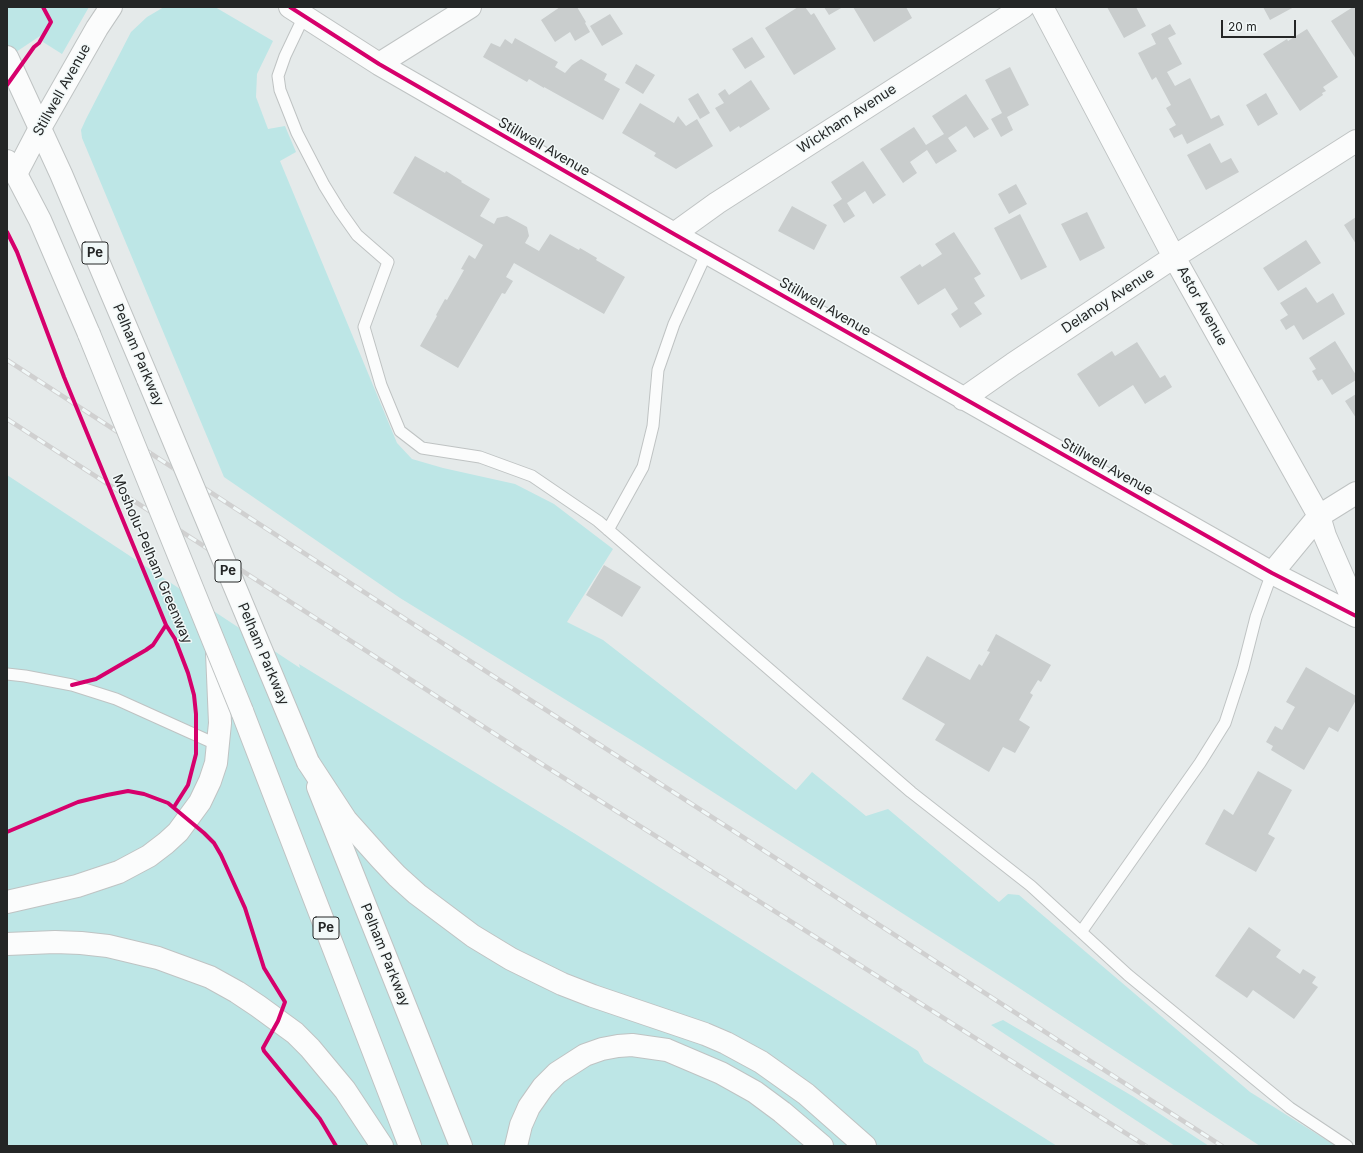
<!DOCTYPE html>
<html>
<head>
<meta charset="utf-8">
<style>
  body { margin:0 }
  #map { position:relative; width:1363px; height:1153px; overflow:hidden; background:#e5eaea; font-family:Inter,sans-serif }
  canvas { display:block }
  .frame { position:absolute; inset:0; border:8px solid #242626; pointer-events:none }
  .scale { position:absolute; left:1221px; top:20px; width:75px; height:18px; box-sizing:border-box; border:2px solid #242626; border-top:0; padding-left:5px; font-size:12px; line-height:14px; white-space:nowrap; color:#242626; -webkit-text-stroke:3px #f1f8f8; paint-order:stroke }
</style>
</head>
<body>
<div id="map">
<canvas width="1363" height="1153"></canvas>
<div class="frame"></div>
<div class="scale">20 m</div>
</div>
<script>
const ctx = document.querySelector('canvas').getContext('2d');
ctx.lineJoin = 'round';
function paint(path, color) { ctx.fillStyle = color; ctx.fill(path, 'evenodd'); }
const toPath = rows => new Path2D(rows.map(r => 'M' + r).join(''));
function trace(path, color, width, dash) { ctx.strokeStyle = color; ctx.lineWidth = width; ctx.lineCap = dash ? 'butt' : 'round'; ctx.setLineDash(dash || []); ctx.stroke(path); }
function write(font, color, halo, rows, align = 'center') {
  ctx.font = font + ' Inter,sans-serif'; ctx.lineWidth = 3; ctx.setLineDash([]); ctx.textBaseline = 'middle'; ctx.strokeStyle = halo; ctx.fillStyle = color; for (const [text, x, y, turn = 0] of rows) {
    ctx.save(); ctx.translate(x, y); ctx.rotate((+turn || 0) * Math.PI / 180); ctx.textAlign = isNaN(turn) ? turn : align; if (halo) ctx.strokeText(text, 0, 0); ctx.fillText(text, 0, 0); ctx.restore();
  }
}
paint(toPath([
  [7,7,89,7,62,54,43,42,40,36,7,58],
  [164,7,215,7,273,41,257,74,256,97,268,129,285,126,296,152,280,161,397,443,412,459,443,468,515,484,554,504,613,549,567,622,603,640,796,790,812,772,866,816,888,809,999,902,1008,894,1019,895,1250,1092,1336,1146,1260,1146,1016,986,641,746,400,598,224,477,82,138,81,130,86,119,131,32,147,17],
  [7,475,300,668,299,664,577,835,918,1051,924,1062,1057,1146,7,1146],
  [1003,1020,1134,1097,1209,1146,1175,1146,991,1025]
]), '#bde6e6');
paint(toPath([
  [560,7,577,7,586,22,585,23,590,32,575,41,570,32,555,42,541,20],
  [798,7,805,7,811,15,814,13,836,49,794,75,765,28],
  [824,7,843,7,829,15],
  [853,7,906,7,912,18,874,42],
  [1107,7,1136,7,1146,26,1124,38],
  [1263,7,1294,7,1270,20],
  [1353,7,1356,7,1356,59,1331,21],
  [610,14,623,34,602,46,590,26],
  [1170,24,1176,34,1168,38,1182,64,1167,72,1175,86,1190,78,1211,119,1219,115,1224,125,1187,144,1182,134,1174,138,1169,129,1176,125,1166,108,1171,105,1156,77,1152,80,1138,53,1156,44,1151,34],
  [1307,29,1338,77,1323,87,1326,91,1322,93,1323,95,1300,111,1263,54,1287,39,1288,41],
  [752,37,765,57,745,69,732,49],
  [515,38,558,62,555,67,565,73,572,65,581,59,607,74,604,80,620,89,603,120,544,87,544,88,529,79,527,82,483,57,491,43,500,47,505,39,512,44],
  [636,64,655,75,643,94,625,83],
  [1010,67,1029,105,1007,117,1013,130,1001,137,991,119,1002,113,985,80],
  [751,80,770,109,740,128,739,126,730,132,715,108,724,103,718,94,725,89,729,95],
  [698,93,710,113,700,119,688,99],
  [1266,93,1278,114,1258,126,1246,105],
  [966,94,989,129,974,138,966,126,948,138,957,151,936,164,927,150,910,162,917,173,903,183,880,149,914,127,926,145,944,134,932,116],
  [640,103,674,123,678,116,686,126,697,119,713,146,676,169,654,156,656,153,622,133],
  [1210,143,1221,163,1231,158,1239,172,1206,190,1187,155],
  [415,156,445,173,446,171,462,181,461,182,490,199,480,216,494,224,497,218,507,216,527,227,529,236,525,243,539,251,550,234,579,250,580,248,597,258,596,260,625,277,604,314,514,263,506,277,513,281,505,294,502,293,458,368,420,346,437,316,436,315,445,299,447,300,464,270,461,269,469,255,475,259,483,245,393,193],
  [863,161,886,195,873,204,865,191,847,203,855,216,844,223,833,205,842,199,831,182],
  [1016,184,1027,204,1009,214,998,194],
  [792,206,827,225,814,250,778,231],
  [1087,212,1105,248,1080,261,1061,224],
  [1020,214,1047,267,1021,280,994,228],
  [1356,217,1356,244,1344,225],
  [954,232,981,274,974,278,985,296,974,303,982,314,960,328,951,314,958,309,945,288,918,305,900,277,920,264,922,267,942,254,935,244],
  [1306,240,1321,263,1278,291,1263,268],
  [1306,287,1317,303,1333,293,1345,314,1303,340,1294,325,1286,330,1280,320,1288,315,1280,303],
  [1335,341,1356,375,1356,380,1332,395,1322,379,1318,381,1312,371,1316,369,1309,358],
  [1137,342,1160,378,1165,375,1172,387,1145,404,1133,385,1099,407,1077,374,1112,351,1115,356],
  [1356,394,1356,418,1345,401],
  [604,565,641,587,622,617,586,595],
  [996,634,1051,665,1041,682,1038,680,1030,693,1033,695,1019,720,1030,727,1015,753,1003,747,989,772,935,740,945,724,902,699,927,656,970,680,979,664,982,666,990,652,987,651],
  [1306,667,1356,696,1356,700,1338,732,1329,727,1304,770,1271,750,1273,746,1266,742,1275,726,1282,730,1295,707,1286,702],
  [1258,771,1292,790,1268,834,1275,838,1256,872,1205,844,1224,809,1233,815],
  [1249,927,1281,950,1276,957,1300,974,1303,969,1316,977,1312,983,1318,987,1294,1019,1253,990,1247,998,1215,976]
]), '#c9cdcd');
const service = toPath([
  [304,16,285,56,278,76,280,90,297,133,324,185,340,211,357,235,388,262,364,327,381,385,400,431,422,448,480,457,532,476,598,521,911,792,1031,886,1128,975,1290,1108,1347,1146],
  [608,530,643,467,653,426,658,370,674,324,707,252],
  [7,674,25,676,72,685,116,699,218,745],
  [1081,932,1200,763,1225,723,1243,668,1256,617,1272,573]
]);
const minor = toPath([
  [290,7,379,64,674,234,1272,573,1356,616],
  [1042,7,1174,257,1319,516,1325,536,1356,607],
  [379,64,470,7],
  [16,174,40,128,97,28,111,7],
  [674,234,717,203,1023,7],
  [963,399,1013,364,1174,257,1356,141],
  [1272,573,1319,516,1356,493]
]);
const primary = toPath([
  [7,57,61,174,148,379],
  [7,161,16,174,40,220,89,334],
  [242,711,410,1146],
  [318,787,461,1146]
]);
const motorway = toPath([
  [308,762,346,820,380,858,397,876,417,894,473,936,511,959,562,984,593,996,705,1034,726,1043,761,1062,806,1094,865,1146],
  [7,902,77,886,119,872,149,856,166,843,178,832,200,802,210,781,216,763,220,723,217,652],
  [7,944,55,942,81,943,108,946,158,958,210,977,237,992,258,1006,295,1033,310,1048,345,1090,382,1146],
  [516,1146,521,1125,529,1107,543,1087,557,1073,585,1055,602,1049,618,1046,632,1045,667,1050,721,1073,755,1092,782,1112,822,1146]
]);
trace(service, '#bfc3c3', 13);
trace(minor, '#bfc3c3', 24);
trace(primary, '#bfc3c3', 24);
trace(motorway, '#bfc3c3', 24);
trace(service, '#fbfcfc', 11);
trace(minor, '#fbfcfc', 22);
trace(primary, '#fbfcfc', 22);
trace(motorway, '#fbfcfc', 22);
const rail = toPath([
  [7,360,487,672,1222,1146],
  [7,419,526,754,1146,1146]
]);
trace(rail, '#d0d0d0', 4.5);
trace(rail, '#f1f8f8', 3, [9]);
const primaryBridge = toPath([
  [89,334,242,711],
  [148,379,308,762]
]);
trace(primaryBridge, '#bfc3c3', 24, []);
trace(primaryBridge, '#fbfcfc', 22);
trace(toPath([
  [290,7,379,64,674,234,1272,573,1356,616],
  [7,85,34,47,39,43,51,22,43,7],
  [7,232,17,252,64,377,166,625,175,639,188,673,194,695,196,714,196,754,188,785,174,807],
  [72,685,96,679,146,650,153,645,166,625],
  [7,832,78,802,107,795,128,791,144,794,168,803,204,833,214,843,221,855,245,908,264,968,285,1002,278,1021,263,1048,264,1051,320,1119,336,1146]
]), '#d6006c', 4);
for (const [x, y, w] of [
  [95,253,26],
  [228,571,26],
  [326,928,26]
]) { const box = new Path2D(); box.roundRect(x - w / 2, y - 11, w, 22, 3); ctx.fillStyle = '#f1f8f8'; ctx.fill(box); trace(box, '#242626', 1); }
write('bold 13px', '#242626', null, [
  ["Pe",95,253],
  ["Pe",228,571],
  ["Pe",326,928]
]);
write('14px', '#242626', '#f1f8f8', [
  ["Stillwell Avenue",62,90,-61],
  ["Wickham Avenue",847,119,-33],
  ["Stillwell Avenue",544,147,30],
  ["Delanoy Avenue",1108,301,-33],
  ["Astor Avenue",1202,306,61],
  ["Stillwell Avenue",825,307,30],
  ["Pelham Parkway",138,355,67],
  ["Stillwell Avenue",1107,467,29],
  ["Mosholu-Pelham Greenway",152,559,67],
  ["Pelham Parkway",263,654,67],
  ["Pelham Parkway",385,955,68]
]);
</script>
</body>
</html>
